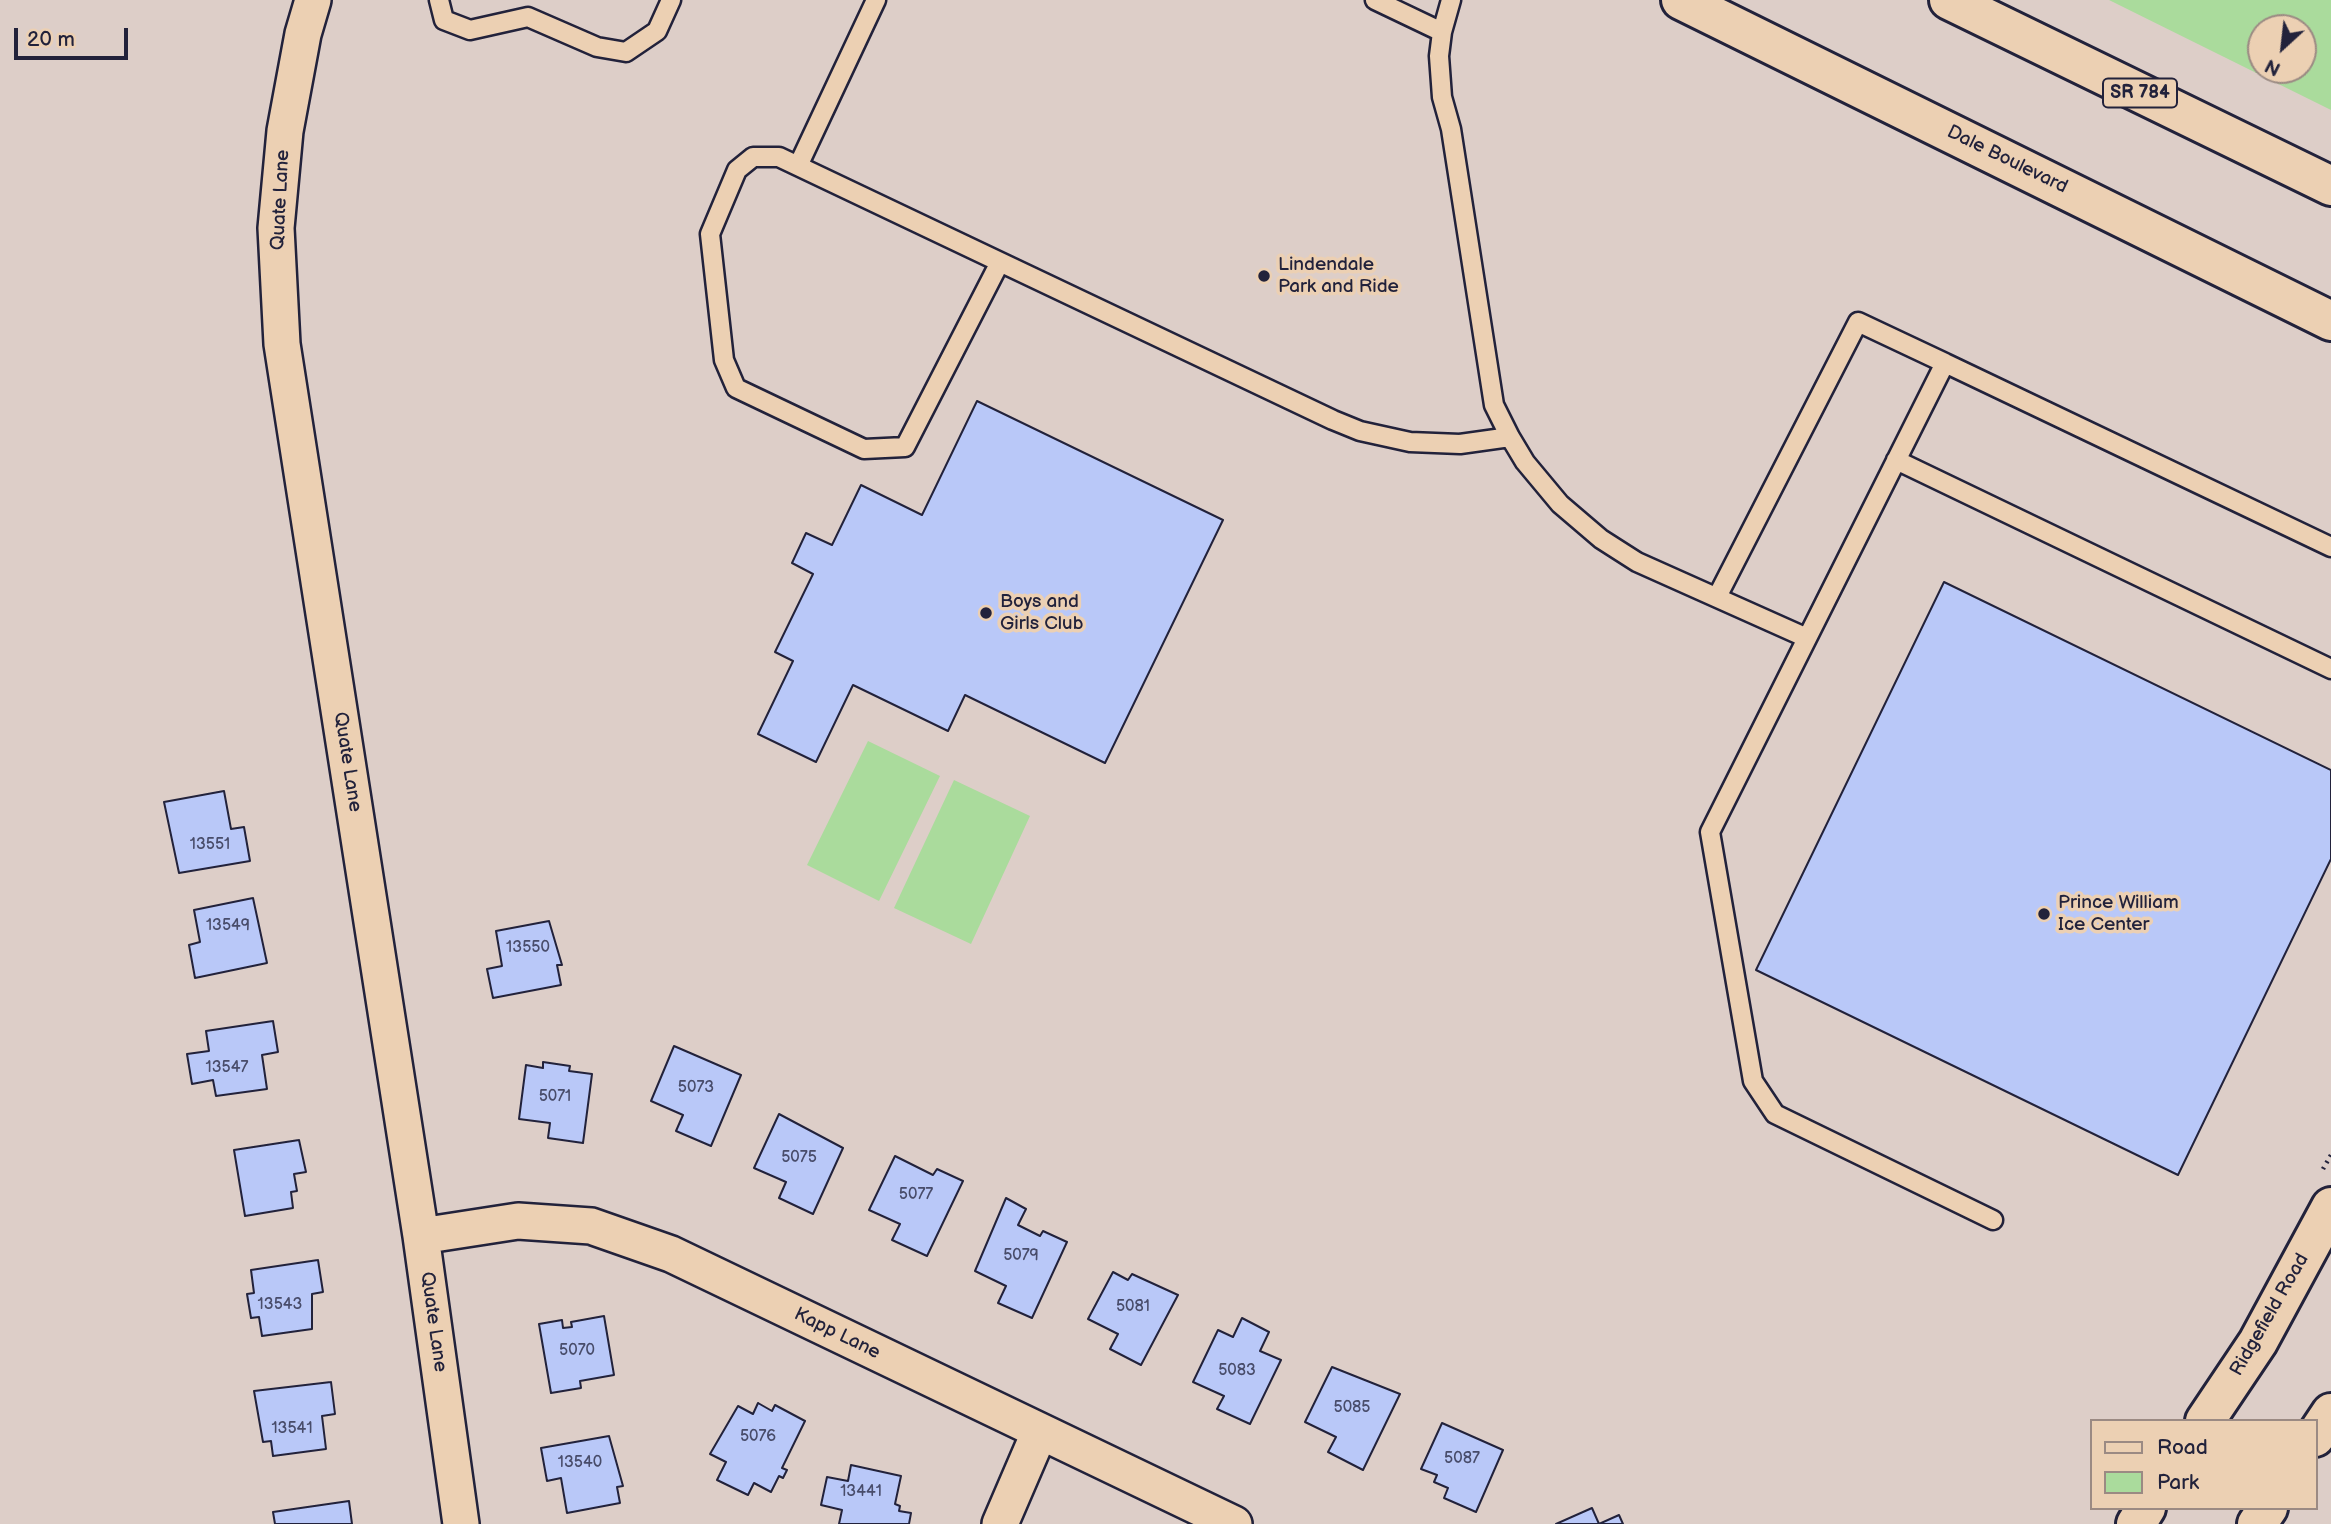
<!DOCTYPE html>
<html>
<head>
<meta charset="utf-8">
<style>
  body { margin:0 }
  #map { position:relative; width:2331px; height:1524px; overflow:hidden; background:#ddcec8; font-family:"Balsamiq Sans",sans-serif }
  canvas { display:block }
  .legend { position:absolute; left:2090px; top:1419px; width:228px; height:91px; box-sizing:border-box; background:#ecd0b3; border:2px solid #9b8a83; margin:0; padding:9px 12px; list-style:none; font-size:21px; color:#22223b }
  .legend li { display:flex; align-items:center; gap:14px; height:35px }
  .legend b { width:35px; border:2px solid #9b8a83 }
  .north { position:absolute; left:2247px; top:14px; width:70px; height:70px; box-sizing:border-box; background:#ecd0b3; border:2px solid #9b8a83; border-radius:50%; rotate:207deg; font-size:19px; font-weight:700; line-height:28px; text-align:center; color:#22223b }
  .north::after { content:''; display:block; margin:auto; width:24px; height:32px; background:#22223b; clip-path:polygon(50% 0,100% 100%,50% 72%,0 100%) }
  .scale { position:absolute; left:14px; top:28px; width:114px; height:32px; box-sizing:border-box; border:4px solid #22223b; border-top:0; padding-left:9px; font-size:21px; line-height:24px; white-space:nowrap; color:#22223b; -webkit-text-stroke:5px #ecd0b3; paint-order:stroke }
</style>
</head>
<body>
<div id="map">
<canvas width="2331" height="1524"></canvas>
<ul class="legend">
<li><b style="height:9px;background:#ecd0b3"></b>Road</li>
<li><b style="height:19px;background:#aadb9c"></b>Park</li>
</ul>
<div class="north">N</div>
<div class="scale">20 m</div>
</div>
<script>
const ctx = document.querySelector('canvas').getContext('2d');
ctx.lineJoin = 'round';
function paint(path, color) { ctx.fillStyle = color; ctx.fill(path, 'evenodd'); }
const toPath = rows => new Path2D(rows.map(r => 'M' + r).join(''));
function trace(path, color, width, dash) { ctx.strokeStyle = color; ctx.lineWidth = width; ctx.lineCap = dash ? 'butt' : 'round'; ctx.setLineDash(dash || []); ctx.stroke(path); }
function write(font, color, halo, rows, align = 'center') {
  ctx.font = font + ' "Balsamiq Sans",sans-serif'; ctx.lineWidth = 7; ctx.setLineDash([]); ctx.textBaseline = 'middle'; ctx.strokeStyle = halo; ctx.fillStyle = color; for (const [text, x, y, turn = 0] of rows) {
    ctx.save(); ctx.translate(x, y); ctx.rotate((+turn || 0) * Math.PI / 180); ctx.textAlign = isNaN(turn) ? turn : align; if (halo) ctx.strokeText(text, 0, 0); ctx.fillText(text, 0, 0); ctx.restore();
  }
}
paint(toPath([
  [2109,0,2331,0,2331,110],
  [2261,28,2303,28,2303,70,2261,70],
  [868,741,940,776,879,901,807,865],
  [954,780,1030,816,971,944,894,908]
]), '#aadb9c');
const building = toPath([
  [977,401,1223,520,1105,763,965,695,948,731,853,685,816,762,758,734,793,661,775,652,813,574,792,563,806,533,832,545,861,485,922,515,977,401],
  [1944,582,2331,770,2331,859,2178,1175,1756,970,1944,582],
  [224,791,231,829,244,827,250,861,179,873,164,802,224,791],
  [253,898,267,963,195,978,189,945,200,942,194,910,253,898],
  [549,921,562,965,557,965,561,985,493,998,487,969,502,966,496,931,549,921],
  [273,1021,278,1052,262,1055,267,1089,216,1096,213,1080,192,1084,187,1054,209,1051,206,1031,273,1021],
  [674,1046,741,1075,711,1146,676,1131,683,1115,651,1101,674,1046],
  [543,1062,570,1066,569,1071,592,1074,583,1143,548,1138,550,1123,519,1119,526,1065,543,1068,543,1062],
  [779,1114,843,1148,813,1214,779,1198,786,1182,754,1168,779,1114],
  [299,1140,306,1172,294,1174,297,1191,291,1192,293,1208,245,1216,234,1150,299,1140],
  [895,1156,933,1175,937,1169,963,1181,927,1256,892,1240,900,1224,869,1210,895,1156],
  [1006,1198,1026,1209,1018,1225,1040,1236,1043,1231,1067,1242,1032,1318,998,1303,1006,1286,975,1271,1006,1198],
  [318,1260,323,1292,312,1294,312,1329,262,1336,259,1317,251,1318,247,1294,254,1293,251,1270,318,1260],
  [1113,1272,1128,1280,1132,1274,1178,1295,1141,1365,1110,1349,1118,1334,1088,1319,1113,1272],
  [604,1316,614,1375,580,1381,581,1388,551,1393,539,1324,562,1320,563,1328,572,1327,571,1322,604,1316],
  [1242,1318,1269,1332,1260,1351,1281,1360,1250,1424,1217,1409,1224,1396,1193,1382,1218,1330,1233,1337,1242,1318],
  [1332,1367,1400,1394,1363,1470,1328,1452,1336,1437,1305,1422,1332,1367],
  [331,1382,335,1414,322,1416,326,1449,273,1456,271,1441,263,1442,254,1391,331,1382],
  [758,1403,772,1411,775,1405,805,1421,782,1468,787,1470,783,1478,779,1476,771,1492,754,1483,748,1495,717,1480,726,1462,710,1454,738,1406,753,1414,758,1403],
  [1442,1423,1503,1450,1476,1512,1444,1498,1448,1488,1434,1482,1437,1475,1421,1469,1442,1423],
  [609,1436,623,1486,617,1487,620,1503,567,1513,561,1478,547,1481,541,1448,609,1436],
  [851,1465,901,1476,895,1504,900,1506,899,1511,911,1513,909,1524,839,1524,842,1510,821,1505,827,1477,848,1481,851,1465],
  [349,1501,352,1524,275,1524,273,1512,349,1501],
  [1592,1508,1599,1524,1619,1515,1623,1524,1556,1524,1592,1508]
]);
paint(building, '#b9c8f8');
trace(building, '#22223b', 2);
const lane = toPath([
  [439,0,444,20,470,30,528,17,597,47,626,52,657,31,671,0],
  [1375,0,1442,32],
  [1451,0,1442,32,1439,56,1442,97,1451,129,1494,405,1510,437,1525,462,1560,504,1601,539,1637,562,1807,638],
  [798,166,876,0],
  [1000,262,905,447,864,449,736,388,724,360,710,234,737,170,753,157,779,157,1000,262,1333,420,1360,431,1410,442,1460,444,1510,437],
  [1896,460,2331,669],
  [1717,597,1858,322,1945,363],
  [1993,1220,1775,1114,1753,1081,1710,832,1945,363,2331,547]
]);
const street = toPath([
  [313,0,303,34,285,131,276,228,282,344,421,1236,461,1524],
  [421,1236,518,1221,591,1226,671,1254,1234,1524],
  [1000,1524,1040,1431]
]);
const secondary = toPath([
  [2205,1421,2258,1342,2331,1207],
  [2315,1437,2331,1413],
  [2136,1524,2146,1508],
  [2257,1524,2268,1508]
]);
const primary = toPath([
  [1681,0,2331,321],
  [1949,0,2331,186]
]);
trace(lane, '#22223b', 23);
trace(street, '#22223b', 40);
trace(secondary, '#22223b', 44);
trace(primary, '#22223b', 44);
trace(toPath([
  [2323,1169,2331,1155]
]), '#22223b', 4.5, [2, 5]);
trace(lane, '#ecd0b3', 18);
trace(street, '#ecd0b3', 35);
trace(secondary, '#ecd0b3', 38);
trace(primary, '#ecd0b3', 38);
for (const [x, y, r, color] of [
  [1264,276,7,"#22223b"],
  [986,613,7,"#22223b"],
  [2044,914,7,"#22223b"]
]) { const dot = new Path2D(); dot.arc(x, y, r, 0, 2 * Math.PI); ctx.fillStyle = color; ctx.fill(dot); trace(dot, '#ecd0b3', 2.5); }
write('16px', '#484c6a', null, [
  ["13551",210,845],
  ["13549",228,926],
  ["13550",528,948],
  ["13547",227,1068],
  ["5073",696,1088],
  ["5071",555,1097],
  ["5075",799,1158],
  ["5077",916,1195],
  ["5079",1021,1256],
  ["13543",280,1305],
  ["5081",1133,1307],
  ["5070",577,1351],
  ["5083",1237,1371],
  ["5085",1352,1408],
  ["13541",292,1429],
  ["5076",758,1437],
  ["5087",1462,1459],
  ["13540",580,1463],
  ["13441",861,1492]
]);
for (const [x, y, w] of [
  [2140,93,74]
]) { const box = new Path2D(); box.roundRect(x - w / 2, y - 14.5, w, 29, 5); ctx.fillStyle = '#ecd0b3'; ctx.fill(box); trace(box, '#22223b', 2); }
write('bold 18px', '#22223b', null, [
  ["SR 784",2140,93]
]);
write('19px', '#22223b', '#ecd0b3', [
  ["Dale Boulevard",2007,160,26],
  ["Quate Lane",281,200,-87],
  ["Quate Lane",347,762,81],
  ["Ridgefield Road",2270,1315,-60],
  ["Quate Lane",433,1322,82],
  ["Kapp Lane",837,1334,26]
]);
write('19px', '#22223b', '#ecd0b3', [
  ["Lindendale",1278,265],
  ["Park and Ride",1278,287],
  ["Boys and",1000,602],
  ["Girls Club",1000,624],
  ["Prince William",2058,903],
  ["Ice Center",2058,925]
], 'left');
</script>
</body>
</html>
